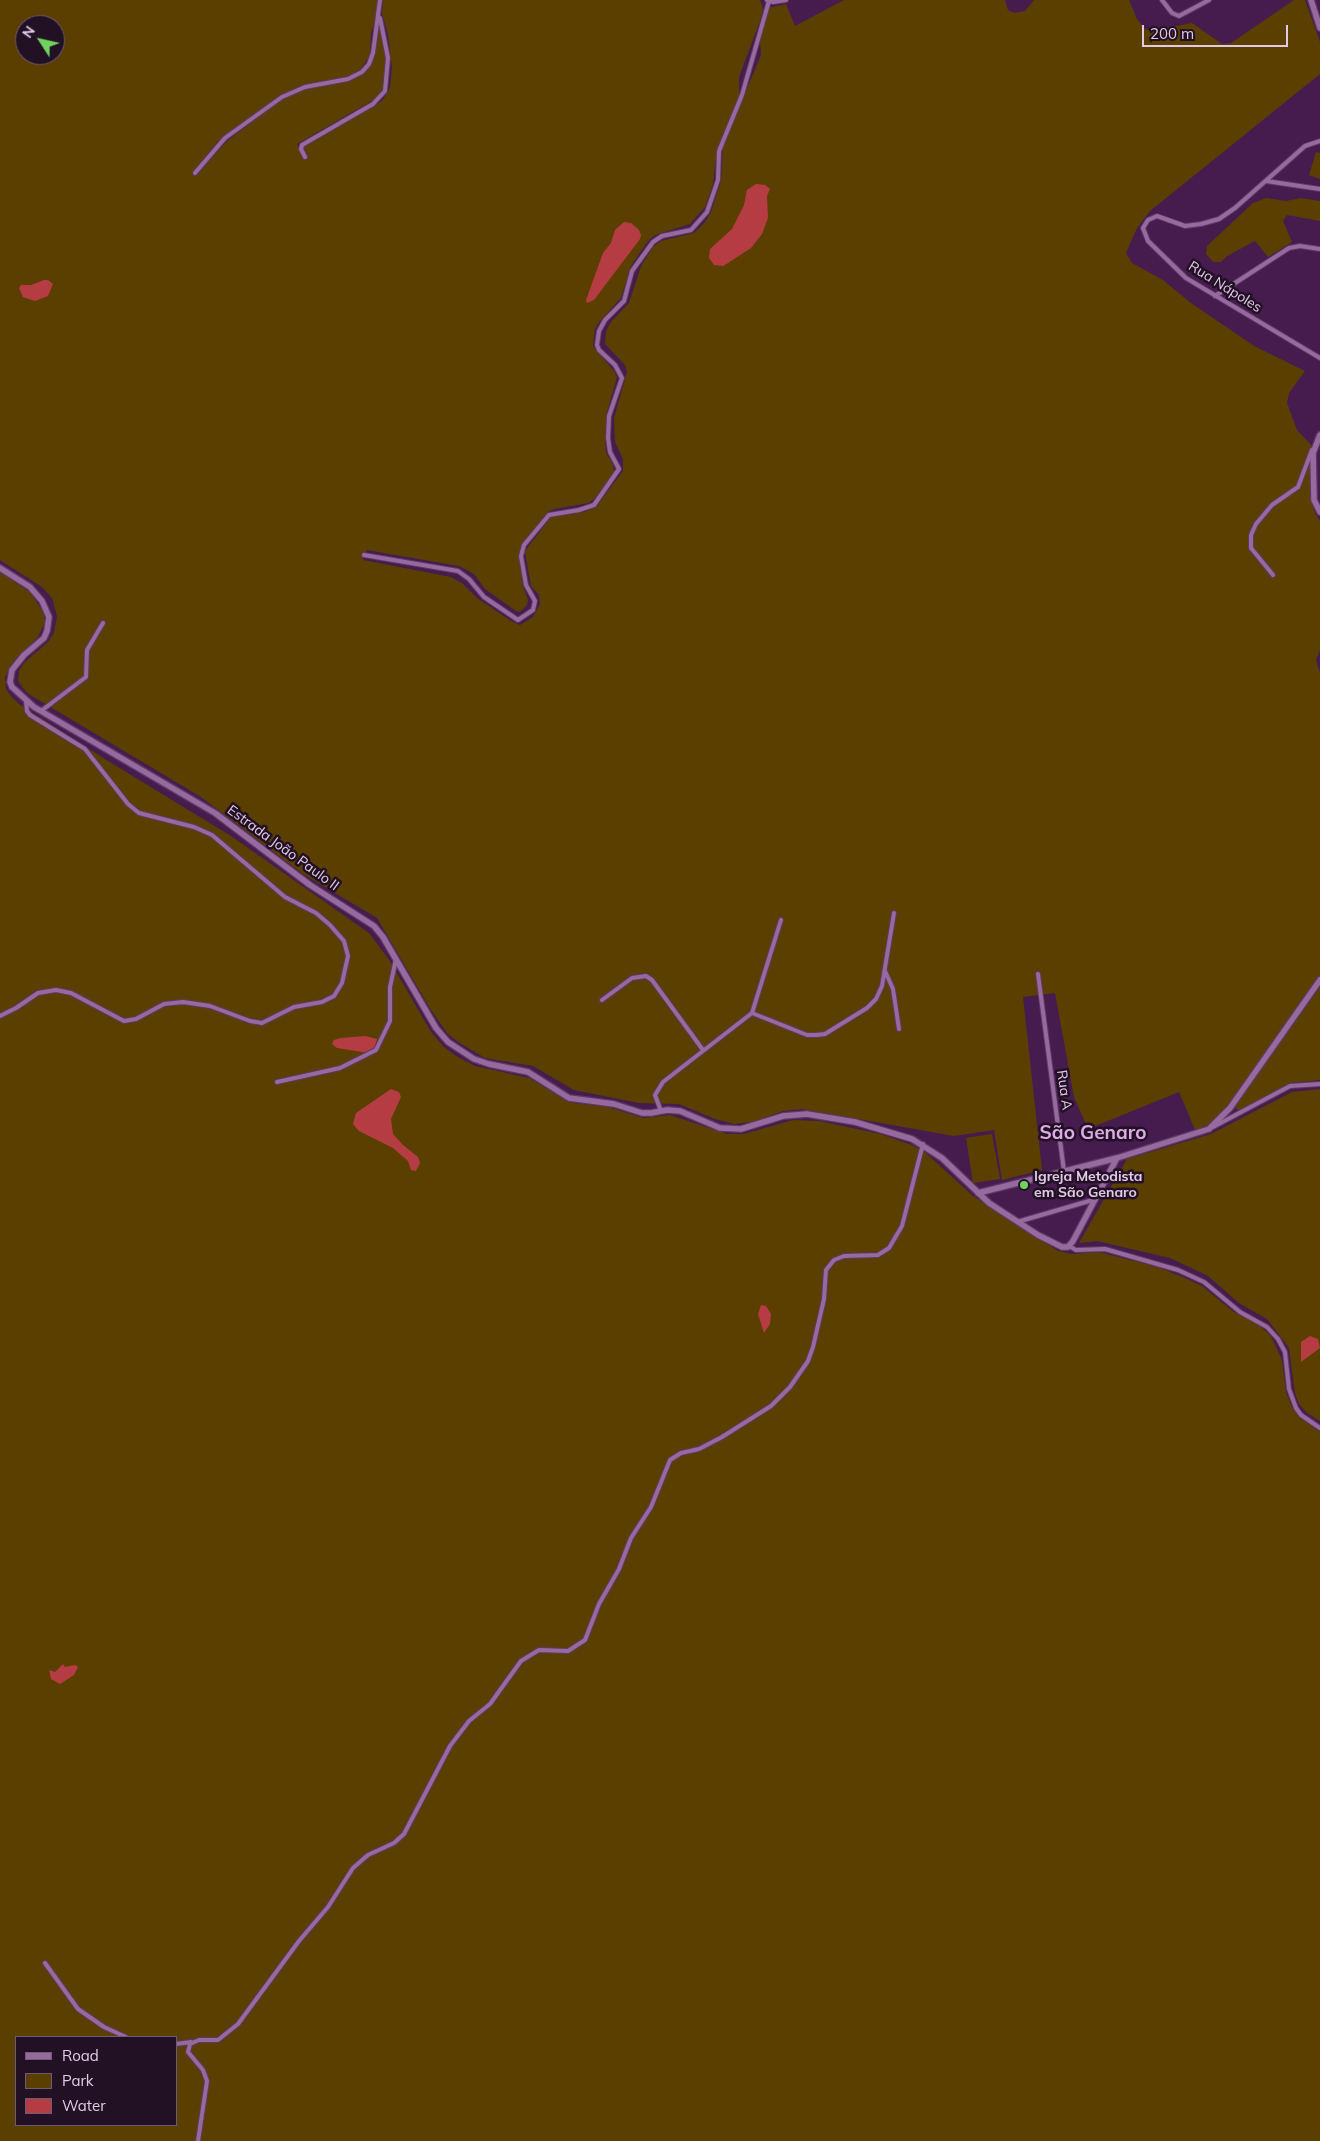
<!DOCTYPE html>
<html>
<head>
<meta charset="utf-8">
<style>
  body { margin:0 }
  #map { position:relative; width:1320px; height:2141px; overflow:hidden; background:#451c4d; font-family:Mulish,sans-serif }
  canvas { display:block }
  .legend { position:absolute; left:15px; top:2036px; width:162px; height:90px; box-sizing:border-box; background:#221025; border:1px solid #6e5a72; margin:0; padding:6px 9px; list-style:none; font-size:15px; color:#e1c9e6 }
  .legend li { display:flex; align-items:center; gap:10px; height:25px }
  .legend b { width:25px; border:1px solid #6e5a72 }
  .north { position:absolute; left:15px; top:15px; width:50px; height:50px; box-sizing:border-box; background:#221025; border:1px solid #6e5a72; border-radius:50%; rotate:305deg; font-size:14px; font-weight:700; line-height:20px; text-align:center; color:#e1c9e6 }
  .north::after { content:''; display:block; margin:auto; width:18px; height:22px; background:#70d35f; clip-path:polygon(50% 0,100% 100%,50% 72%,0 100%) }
  .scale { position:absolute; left:1142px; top:25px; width:146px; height:22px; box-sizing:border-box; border:2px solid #e1c9e6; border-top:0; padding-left:6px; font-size:15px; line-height:18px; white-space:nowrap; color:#e1c9e6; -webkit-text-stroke:4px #221025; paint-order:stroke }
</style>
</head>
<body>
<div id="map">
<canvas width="1320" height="2141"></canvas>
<ul class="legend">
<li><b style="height:6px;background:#96699f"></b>Road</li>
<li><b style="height:14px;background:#5b3f00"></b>Park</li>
<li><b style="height:14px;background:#b63c44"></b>Water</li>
</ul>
<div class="north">N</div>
<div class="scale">200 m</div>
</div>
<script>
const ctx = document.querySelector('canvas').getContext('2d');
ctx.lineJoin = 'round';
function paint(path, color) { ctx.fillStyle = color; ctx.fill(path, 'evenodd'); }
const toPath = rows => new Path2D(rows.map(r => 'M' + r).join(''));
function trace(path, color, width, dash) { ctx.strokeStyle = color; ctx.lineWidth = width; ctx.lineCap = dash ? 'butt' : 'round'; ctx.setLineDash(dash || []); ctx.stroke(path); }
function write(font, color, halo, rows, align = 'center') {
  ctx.font = font + ' Mulish,sans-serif'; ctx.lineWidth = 5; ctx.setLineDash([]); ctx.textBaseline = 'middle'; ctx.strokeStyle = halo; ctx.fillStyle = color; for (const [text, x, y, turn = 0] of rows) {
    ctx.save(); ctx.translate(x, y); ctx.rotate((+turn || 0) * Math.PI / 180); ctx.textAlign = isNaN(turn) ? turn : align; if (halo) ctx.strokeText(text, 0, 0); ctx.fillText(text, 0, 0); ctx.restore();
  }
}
paint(toPath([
  [0,0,378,0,377,15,371,33,370,55,361,69,350,76,300,86,275,100,218,141,192,173,196,176,226,142,281,100,302,89,346,82,363,74,376,55,376,33,380,21,386,54,386,80,383,91,375,99,297,144,304,159,307,157,302,148,382,101,390,88,392,67,388,35,382,13,383,0,760,0,763,9,760,21,739,77,739,97,717,149,713,184,705,207,690,224,655,235,648,241,631,266,621,298,599,322,595,329,593,346,614,371,617,377,607,412,605,438,606,453,613,464,614,472,595,498,589,503,554,509,548,512,522,544,519,556,523,586,528,600,527,605,520,612,516,611,485,589,474,574,459,566,367,550,363,560,451,577,462,583,477,598,511,621,520,625,533,617,540,604,539,595,531,586,525,552,528,547,551,517,584,512,596,507,623,471,623,459,615,442,614,418,627,372,625,365,605,344,606,331,611,322,629,303,641,266,653,247,661,241,694,233,706,221,711,212,721,181,723,146,761,55,760,39,768,8,786,4,795,26,844,0,1005,0,1008,10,1014,13,1025,11,1034,0,1129,0,1137,19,1145,29,1152,31,1192,23,1222,44,1231,43,1294,0,1305,0,1320,42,1320,74,1150,211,1137,228,1126,253,1132,263,1163,280,1191,303,1254,346,1305,371,1289,393,1287,403,1297,430,1312,446,1311,500,1315,513,1320,521,1320,650,1316,660,1320,673,1320,975,1223,1113,1207,1127,1196,1132,1179,1092,1088,1129,1074,1097,1055,993,1023,997,1042,1170,1002,1180,994,1130,954,1136,802,1109,783,1111,753,1122,735,1124,715,1119,679,1104,639,1103,574,1090,533,1066,485,1058,458,1042,447,1033,431,1010,377,918,303,874,201,797,27,693,18,681,19,671,24,663,48,642,54,633,57,616,52,598,42,587,0,560],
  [25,25,55,25,55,55,25,55],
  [1316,152,1320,153,1320,179,1309,175],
  [1266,198,1286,201,1301,198,1320,201,1320,221,1287,215,1283,221,1292,242,1268,257,1255,241,1227,256,1221,262,1213,262,1206,254,1207,246,1253,203],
  [0,572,31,593,44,614,45,622,38,637,14,661,5,677,6,689,10,695,19,704,108,761,231,836,369,933,390,961,431,1032,444,1047,456,1056,475,1066,529,1078,562,1098,574,1103,608,1107,643,1118,670,1115,727,1134,744,1134,793,1120,819,1121,880,1134,912,1145,926,1153,973,1196,1058,1251,1072,1254,1099,1252,1158,1267,1185,1278,1202,1286,1234,1312,1258,1324,1271,1336,1282,1360,1286,1392,1292,1407,1299,1417,1320,1432,1320,2141,0,2141],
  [16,2037,176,2037,176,2125,16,2125],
  [1320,987,1320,1080,1292,1083,1240,1111,1234,1107],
  [1320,1089,1320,1421,1307,1413,1299,1404,1295,1393,1289,1348,1267,1319,1239,1303,1208,1276,1170,1258,1097,1241,1079,1243,1127,1159,1211,1134,1292,1092],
  [992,1134,1000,1179,973,1183,966,1138]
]), '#5b3f00');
paint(toPath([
  [756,184,765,185,770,189,767,196,768,218,762,234,751,248,728,263,723,266,714,265,709,258,710,249,732,229,744,205,747,190],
  [624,222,631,223,639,230,641,235,640,239,594,300,587,303,586,300,603,253,611,243,615,230],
  [44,280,48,280,53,284,48,296,35,301,23,297,19,288,21,285,31,285],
  [365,1036,377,1039,375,1047,368,1053,337,1048,332,1044,334,1040,341,1038],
  [391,1089,399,1092,401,1097,391,1119,393,1134,403,1145,418,1157,420,1163,416,1171,411,1170,408,1161,393,1148,359,1131,353,1124,356,1113],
  [761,1305,766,1306,771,1314,770,1324,764,1333,758,1314],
  [1310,1336,1318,1339,1320,1348,1301,1362,1301,1342],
  [63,1664,65,1667,75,1665,78,1667,74,1675,60,1684,51,1679,49,1670,55,1672]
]), '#b63c44');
const street = toPath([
  [767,0,773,2,786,0],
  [1162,0,1172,13,1179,16,1209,0],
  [1320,141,1305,146,1235,208,1219,219,1201,224,1185,226,1157,216,1148,220,1143,228,1148,241,1186,278,1320,358],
  [305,157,301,149,302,145,373,104,385,91,388,58,380,18],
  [195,173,225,138,282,97,305,87,348,79,362,72,369,64,373,53,380,0],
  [1266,181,1320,189],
  [1215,296,1289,248,1300,246,1320,249],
  [364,555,458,571,469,579,484,597,518,620,533,610,535,601,526,585,521,556,524,545,549,515,579,510,594,505,619,469,610,452,608,438,609,416,622,378,615,365,599,350,597,345,599,331,605,320,624,301,632,271,653,242,662,236,691,230,707,212,718,180,719,151,742,95,769,1],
  [1273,575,1251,548,1251,535,1256,524,1272,505,1298,487,1312,450],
  [41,711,86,677,87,650,103,623],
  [885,971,893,989,899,1029],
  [1038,974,1064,1171],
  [602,1000,632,978,646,976,652,980,703,1050],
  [752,1013,807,1035,816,1035,825,1034,867,1008,876,999,882,986,894,913],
  [0,1016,16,1008,38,993,56,990,71,993,124,1021,136,1019,164,1004,183,1002,210,1006,250,1021,262,1023,294,1007,322,1002,334,996,342,983,348,956,344,941,330,925,316,913,285,897,212,835,194,827,139,813,128,804,85,749,30,715,27,711,26,701],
  [277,1082,340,1068,376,1050,390,1021,390,987,396,959],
  [661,1111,655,1095,663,1082,752,1013,781,920],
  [1213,1127,1290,1086,1320,1084],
  [1017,1222,1096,1199],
  [1069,1246,1076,1250,1105,1249,1178,1270,1204,1282,1240,1312,1267,1327,1278,1339,1285,1352,1289,1389,1296,1408,1301,1415,1320,1428],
  [45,1963,78,2009,104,2027,126,2037],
  [176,2044,191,2042],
  [198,2141,207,2081,203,2070,188,2052,190,2044,199,2040,218,2040,238,2024,299,1941,328,1907,353,1868,368,1855,394,1843,404,1834,450,1746,469,1721,490,1704,521,1661,539,1650,568,1651,585,1640,599,1604,619,1569,631,1538,651,1507,670,1460,681,1453,699,1449,722,1437,771,1406,790,1387,808,1361,813,1347,824,1299,826,1270,834,1260,844,1256,878,1255,889,1248,902,1226,923,1144]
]);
const secondary = toPath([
  [1311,0,1320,28],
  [1320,435,1313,453,1314,500,1320,512],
  [0,568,30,587,42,601,49,617,47,631,44,638,24,655,12,670,10,682,12,687,34,707,215,813,310,885,374,926,383,937,436,1028,448,1042,474,1059,489,1064,528,1072,569,1098,614,1104,642,1113,651,1113,667,1110,680,1111,720,1128,741,1129,783,1116,807,1114,855,1122,912,1139,942,1158,989,1203,1038,1235,1062,1247,1068,1247,1073,1241,1117,1158],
  [978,1193,1117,1158,1209,1129,1230,1108,1320,980]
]);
trace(street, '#5d3a64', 6);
trace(secondary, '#5d3a64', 8);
trace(street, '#96699f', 4);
trace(secondary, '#96699f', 5.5);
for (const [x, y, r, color] of [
  [1024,1185,5,"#70d35f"]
]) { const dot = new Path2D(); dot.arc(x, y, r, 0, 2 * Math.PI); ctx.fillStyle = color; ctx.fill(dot); trace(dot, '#221025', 2); }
write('14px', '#e1c9e6', '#221025', [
  ["Rua Nápoles",1225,287,32],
  ["Estrada João Paulo II",283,848,36],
  ["Rua A",1064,1090,82]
]);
write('bold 14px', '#e1c9e6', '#221025', [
  ["Igreja Metodista",1034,1177],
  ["em São Genaro",1034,1193]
], 'left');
write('bold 19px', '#dcabe5', '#221025', [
  ["São Genaro",1093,1133]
]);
</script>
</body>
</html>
